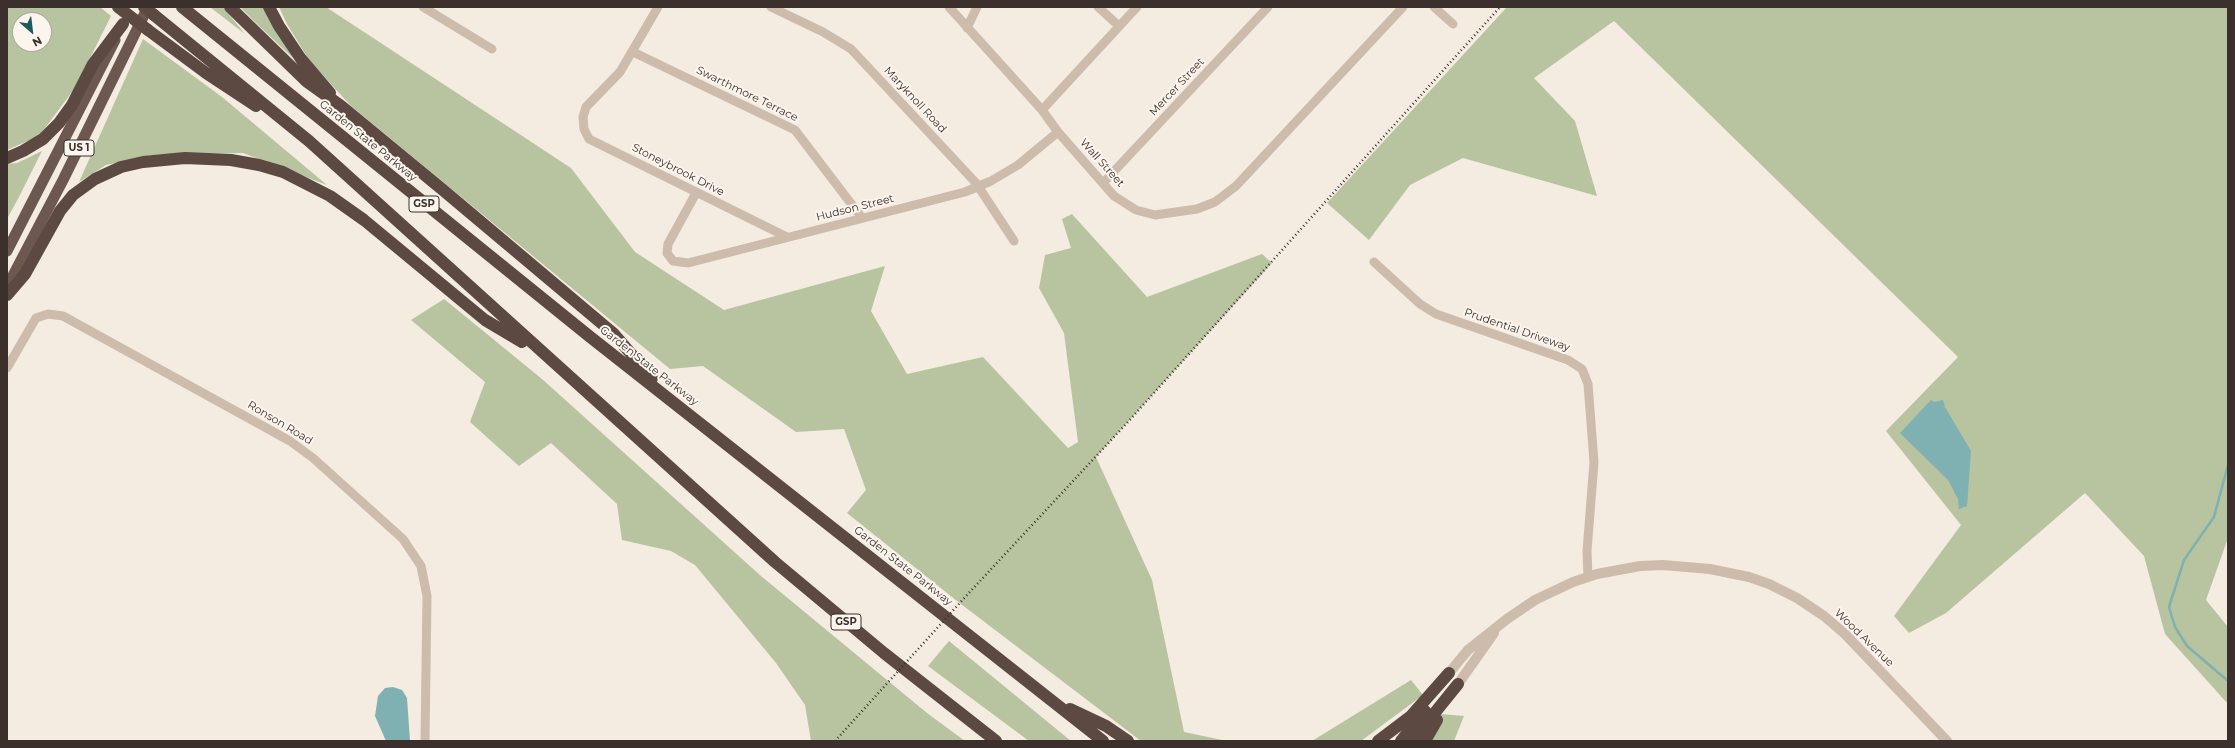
<!DOCTYPE html>
<html>
<head>
<meta charset="utf-8">
<style>
  body { margin:0 }
  #map { position:relative; width:2235px; height:748px; overflow:hidden; background:#f4ebe1; font-family:Montserrat,sans-serif }
  canvas { display:block }
  .frame { position:absolute; inset:0; border:8px solid #3b302b; pointer-events:none }
  .north { position:absolute; left:12px; top:12px; width:40px; height:40px; box-sizing:border-box; background:#fbf5ee; border:1px solid #aea6a0; border-radius:50%; rotate:152deg; font-size:11px; font-weight:700; line-height:16px; text-align:center; color:#3b302b }
  .north::after { content:''; display:block; margin:auto; width:14px; height:18px; background:#1f5a5e; clip-path:polygon(50% 0,100% 100%,50% 72%,0 100%) }
</style>
</head>
<body>
<div id="map">
<canvas width="2235" height="748"></canvas>
<div class="frame"></div>
<div class="north">N</div>
</div>
<script>
const ctx = document.querySelector('canvas').getContext('2d');
ctx.lineJoin = 'round';
function paint(path, color) { ctx.fillStyle = color; ctx.fill(path, 'evenodd'); }
const toPath = rows => new Path2D(rows.map(r => 'M' + r).join(''));
function trace(path, color, width, dash) { ctx.strokeStyle = color; ctx.lineWidth = width; ctx.lineCap = dash ? 'butt' : 'round'; ctx.setLineDash(dash || []); ctx.stroke(path); }
function write(font, color, halo, rows, align = 'center') {
  ctx.font = font + ' Montserrat,sans-serif'; ctx.lineWidth = 4; ctx.setLineDash([]); ctx.textBaseline = 'middle'; ctx.strokeStyle = halo; ctx.fillStyle = color; for (const [text, x, y, turn = 0] of rows) {
    ctx.save(); ctx.translate(x, y); ctx.rotate((+turn || 0) * Math.PI / 180); ctx.textAlign = isNaN(turn) ? turn : align; if (halo) ctx.strokeText(text, 0, 0); ctx.fillText(text, 0, 0); ctx.restore();
  }
}
paint(toPath([
  [7,7,100,7,111,16,75,88,39,136,7,150],
  [20,20,44,20,44,44,20,44],
  [210,7,223,7,245,34],
  [240,7,264,7,293,58,259,26],
  [279,7,326,7,571,168,635,252,724,310,885,266,871,311,907,374,983,357,1068,448,1078,442,1064,333,1039,288,1045,255,1071,248,1062,219,1072,214,1147,297,1262,254,1272,263,1096,457,1152,580,1184,732,1227,741,1141,741,957,601,847,513,866,490,844,429,796,432,703,366,670,369,351,106,309,60,287,24],
  [1507,7,2228,7,2228,538,2206,600,2228,627,2228,704,2165,634,2144,556,2085,493,1946,613,1909,633,1894,616,1961,525,1886,431,1958,357,1614,21,1534,78,1575,121,1597,196,1463,158,1410,185,1369,240,1327,203],
  [143,39,222,97,327,185,243,153,151,155,106,165,79,182],
  [42,151,19,197,7,219,7,164,17,163],
  [444,299,542,379,761,576,927,713,965,741,811,741,805,705,776,663,695,565,671,551,622,540,617,504,551,443,519,466,470,422,485,382,411,320],
  [949,641,1071,741,1029,741,928,666],
  [1411,680,1423,695,1361,741,1312,741],
  [1441,714,1464,716,1454,741,1425,741]
]), '#b8c4a0');
paint(toPath([
  [1931,400,1934,402,1943,400,1945,406,1942,409,1945,407,1971,451,1967,506,1959,509,1958,499,1948,480,1900,433],
  [393,687,402,690,407,698,410,741,386,741,375,716,378,696,385,688]
]), '#7fb0b2');
trace(toPath([
  [2228,465,2214,517,2184,560,2169,607,2175,627,2187,646,2228,681]
]), '#7fb0b2', 2.5);
trace(toPath([
  [423,7,492,49],
  [658,7,620,72,586,107,583,117,584,129,589,139,787,237],
  [771,7,823,32,851,49,976,183,1014,241],
  [949,7,1042,110,1058,132,1114,196,1136,210,1155,215,1197,209,1215,202,1236,186,1403,7],
  [1098,7,1119,26],
  [1434,7,1453,24],
  [967,28,977,7],
  [633,52,795,130,862,218],
  [1042,110,1137,7],
  [1103,183,1268,7],
  [696,193,668,244,667,253,673,261,688,263,965,192,991,181,1018,165,1058,132],
  [1374,262,1420,304,1436,314,1568,360,1582,369,1588,384,1594,462,1587,551,1588,577],
  [7,368,36,318,48,314,63,316,290,441,313,458,403,539,421,566,427,596,425,741]
]), '#cdbbac', 9);
trace(toPath([
  [1449,673,1468,650,1507,619,1535,600,1573,582,1597,574,1640,566,1663,565,1710,569,1749,577,1769,584,1797,598,1824,616,1845,634,1947,741],
  [1458,684,1494,633]
]), '#cdbbac', 10);
trace(toPath([
  [7,251,115,40],
  [7,287,63,180,148,7]
]), '#6c584f', 11);
trace(toPath([
  [182,7,589,336,1103,741],
  [230,7,306,81,341,106,443,190,613,333,652,378],
  [269,7,279,26,301,59,330,93],
  [154,15,309,141,775,562,884,653,996,741],
  [148,30,206,73,256,106],
  [7,158,23,151,43,139,59,123,72,105,93,64,123,24],
  [7,295,25,274,60,211,73,195,95,179,121,167,143,162,185,158,231,160,259,165,283,172,330,196,364,220,485,320,522,342],
  [1070,709,1106,726,1128,741],
  [1378,741,1411,716,1449,673],
  [1401,741,1425,711],
  [1412,741,1458,684],
  [1425,741,1437,720]
]), '#5c4a42', 12);
trace(toPath([
  [835,741,967,595,1127,423,1500,7]
]), '#3b302b', 2.5, [1, 3]);
trace(toPath([
  [118,7,148,30],
  [144,7,154,15]
]), '#5c4a42', 12);
for (const [x, y, w] of [
  [79,148,30],
  [424,204,30],
  [846,622,30]
]) { const box = new Path2D(); box.roundRect(x - w / 2, y - 8, w, 16, 3); ctx.fillStyle = '#fbf5ee'; ctx.fill(box); trace(box, '#3b302b', 1); }
write('bold 10px', '#3b302b', null, [
  ["US 1",79,148],
  ["GSP",424,204],
  ["GSP",846,622]
]);
write('11px', '#3b302b', '#fbf5ee', [
  ["Mercer Street",1177,87,-47],
  ["Swarthmore Terrace",747,94,26],
  ["Maryknoll Road",915,100,47],
  ["Garden State Parkway",368,141,39],
  ["Wall Street",1102,163,48],
  ["Stoneybrook Drive",678,170,27],
  ["Hudson Street",855,208,-14],
  ["Prudential Driveway",1517,330,19],
  ["Garden State Parkway",649,366,38],
  ["Ronson Road",280,423,31],
  ["Garden State Parkway",903,566,38],
  ["Wood Avenue",1864,638,44]
]);
</script>
</body>
</html>
